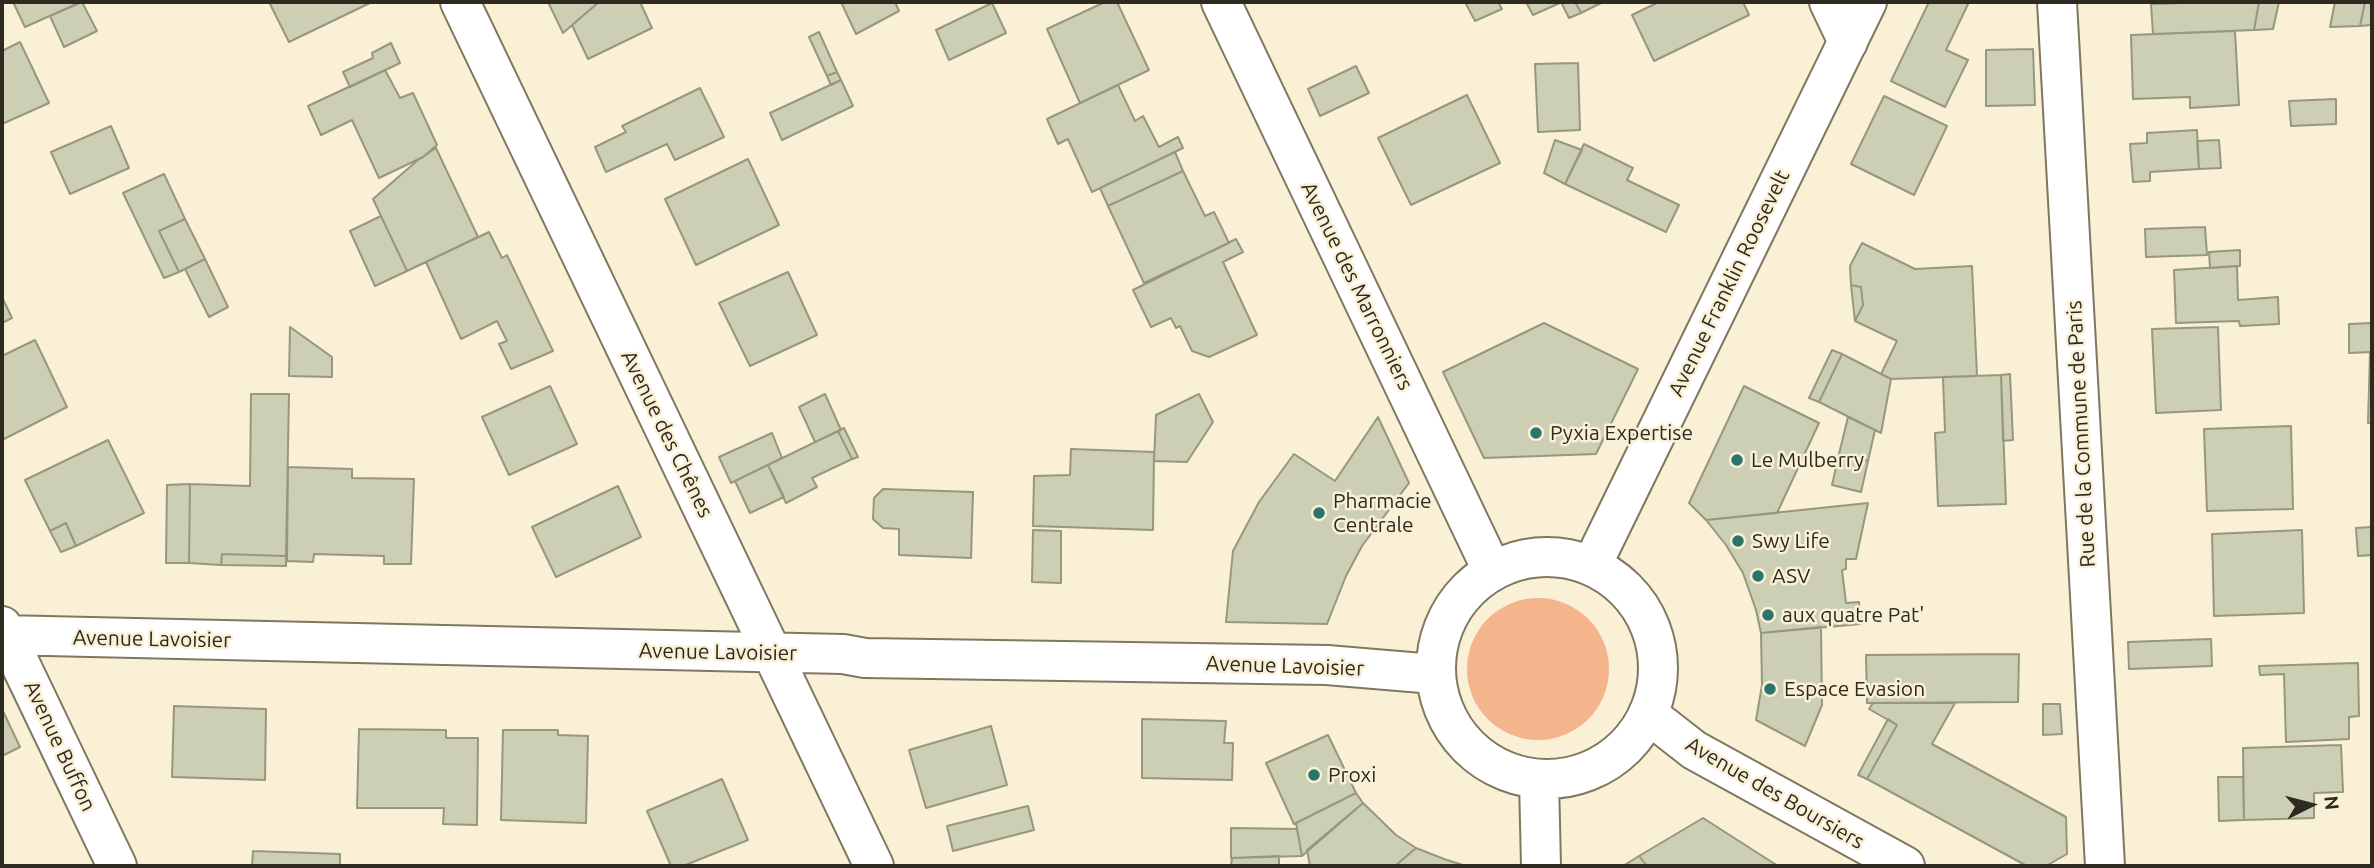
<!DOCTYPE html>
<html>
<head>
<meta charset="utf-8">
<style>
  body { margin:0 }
  #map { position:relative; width:2374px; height:868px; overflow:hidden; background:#f9f0d6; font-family:Ubuntu,sans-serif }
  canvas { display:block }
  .frame { position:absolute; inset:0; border:4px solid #2d2a20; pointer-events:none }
  .north { position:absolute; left:2276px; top:770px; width:70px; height:70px; -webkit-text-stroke:5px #f9f0d6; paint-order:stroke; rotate:84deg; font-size:19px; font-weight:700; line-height:28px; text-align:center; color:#2d2a20 }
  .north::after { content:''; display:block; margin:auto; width:24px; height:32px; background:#2d2a20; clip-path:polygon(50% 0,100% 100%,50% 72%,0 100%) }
</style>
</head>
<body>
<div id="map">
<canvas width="2374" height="868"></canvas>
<div class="frame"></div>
<div class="north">N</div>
</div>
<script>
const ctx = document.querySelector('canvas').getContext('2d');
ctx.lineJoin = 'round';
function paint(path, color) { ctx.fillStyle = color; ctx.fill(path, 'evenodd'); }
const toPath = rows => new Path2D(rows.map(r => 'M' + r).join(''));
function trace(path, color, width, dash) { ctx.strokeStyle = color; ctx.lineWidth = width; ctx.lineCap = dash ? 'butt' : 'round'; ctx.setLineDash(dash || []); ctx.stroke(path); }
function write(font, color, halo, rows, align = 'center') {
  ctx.font = font + ' Ubuntu,sans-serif'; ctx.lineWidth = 5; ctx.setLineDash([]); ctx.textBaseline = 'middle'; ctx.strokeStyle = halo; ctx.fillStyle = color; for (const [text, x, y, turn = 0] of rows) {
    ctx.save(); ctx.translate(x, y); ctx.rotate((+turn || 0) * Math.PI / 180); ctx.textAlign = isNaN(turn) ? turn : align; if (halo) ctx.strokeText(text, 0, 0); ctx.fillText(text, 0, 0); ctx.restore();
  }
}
paint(toPath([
  '1467 669a71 71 0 1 1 142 0a71 71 0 1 1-142 0Z'
]), '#f4b48c');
const building = toPath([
  [13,2,81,2,25,27,13,2],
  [82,2,97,31,64,47,50,16,82,2],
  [269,2,372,2,289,42,269,2],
  [548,2,599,2,563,33,548,2],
  [599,2,640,2,652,28,588,59,572,25,599,2],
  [841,2,895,2,899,11,856,34,841,2],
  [1105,2,1117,2,1149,70,1080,103,1047,29,1105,2],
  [1465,2,1498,2,1502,9,1475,21,1465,2],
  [1526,2,1562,2,1533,15,1526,2],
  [1561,2,1575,2,1581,13,1569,18,1561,2],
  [1575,2,1603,2,1581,13,1575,2],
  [1659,2,1743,2,1749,15,1654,61,1632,15,1659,2],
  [1929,2,1969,2,1946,50,1968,60,1945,107,1891,81,1929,2],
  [2215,2,2259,2,2254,30,2153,34,2151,4,2215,2],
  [2259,2,2279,2,2273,29,2254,30,2259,2],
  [2335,2,2365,2,2360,26,2330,27,2335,2],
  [2365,2,2372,2,2372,25,2360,26,2365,2],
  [992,3,1006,33,949,60,936,30,992,3],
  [2235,31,2239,105,2190,108,2190,97,2133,99,2131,35,2235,31],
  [819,32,837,72,827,76,809,37,819,32],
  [20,42,49,103,2,124,2,51,20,42],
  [391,43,400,63,350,87,343,72,373,58,372,53,391,43],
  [2033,49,2035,105,1986,106,1986,50,2033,49],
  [1578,63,1580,130,1538,132,1535,64,1578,63],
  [1356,66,1369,93,1320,116,1308,89,1356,66],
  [385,70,400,98,413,93,437,145,423,157,379,178,352,120,321,135,308,106,385,70],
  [837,72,841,80,831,85,827,76,837,72],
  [841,80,853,106,782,140,770,113,841,80],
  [1118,85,1135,121,1143,116,1159,147,1178,137,1183,148,1092,192,1068,139,1058,144,1047,119,1118,85],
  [700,88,724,137,675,160,667,144,606,172,595,147,626,132,622,126,700,88],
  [1467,95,1500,163,1411,205,1378,138,1467,95],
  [1884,96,1947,126,1914,195,1851,164,1884,96],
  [2336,99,2336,124,2291,126,2289,101,2336,99],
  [111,126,129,168,70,194,51,152,111,126],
  [2197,130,2199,169,2150,172,2150,181,2133,182,2130,144,2147,143,2147,133,2197,130],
  [1555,140,1582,150,1565,184,1544,173,1555,140],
  [2219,140,2221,168,2199,169,2197,141,2219,140],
  [1584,144,1633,168,1627,180,1679,205,1666,232,1565,184,1584,144],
  [436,148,478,237,407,271,373,199,418,160,436,148],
  [1175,152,1183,171,1108,206,1100,188,1175,152],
  [748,159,779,225,696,265,665,199,748,159],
  [1183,171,1205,216,1214,212,1229,243,1144,283,1108,206,1183,171],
  [164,174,185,219,159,231,179,272,164,278,123,193,164,174],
  [381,216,407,271,375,286,350,231,381,216],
  [185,219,205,259,179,272,159,231,185,219],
  [2205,227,2207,255,2146,257,2145,229,2205,227],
  [489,232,502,258,507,255,553,351,511,369,499,344,507,341,497,321,461,339,426,262,489,232],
  [1236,239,1243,252,1223,262,1257,335,1209,357,1192,351,1180,326,1176,328,1171,318,1151,327,1133,290,1236,239],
  [1862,243,1915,269,1972,266,1977,376,1891,379,1881,374,1897,341,1855,321,1863,305,1861,287,1851,285,1850,266,1862,243],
  [2240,250,2240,266,2210,268,2209,252,2240,250],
  [205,259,228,307,209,317,185,269,205,259],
  [2237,266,2238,300,2278,297,2279,324,2240,326,2239,321,2176,323,2174,270,2237,266],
  [788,272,817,335,750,366,719,303,788,272],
  [1851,285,1861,287,1863,305,1855,321,1851,285],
  [2,297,12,318,2,323,2,297],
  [1544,323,1638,369,1596,454,1484,458,1443,372,1544,323],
  [2372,323,2372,423,2368,423,2370,352,2349,353,2349,324,2372,323],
  [290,327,332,357,332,377,289,376,290,327],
  [2218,327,2221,410,2156,413,2152,329,2218,327],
  [35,340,67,407,2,440,2,356,35,340],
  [1832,350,1842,354,1819,402,1809,398,1832,350],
  [1842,354,1891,379,1881,433,1819,402,1842,354],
  [2010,374,2013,440,2003,441,2001,375,2010,374],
  [2001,375,2006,504,1938,506,1935,433,1945,432,1943,377,2001,375],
  [550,386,577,444,509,475,482,417,550,386],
  [1744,386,1819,423,1777,513,1706,520,1689,503,1744,386],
  [251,394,289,394,286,556,222,554,221,565,189,563,190,484,250,486,251,394],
  [825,394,841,430,815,442,799,407,825,394],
  [1199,394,1213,422,1187,462,1154,461,1156,415,1199,394],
  [1378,417,1409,483,1362,546,1346,576,1327,624,1226,622,1233,551,1259,502,1294,454,1335,481,1378,417],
  [1848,417,1875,430,1868,461,1839,454,1848,417],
  [2291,426,2293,509,2207,511,2204,429,2291,426],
  [844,428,858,457,852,459,838,431,844,428],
  [838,431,852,459,812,478,817,487,786,503,768,465,838,431],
  [772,433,782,458,731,483,719,457,772,433],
  [108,440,144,513,76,546,66,523,50,531,25,480,108,440],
  [1071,449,1154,452,1153,530,1033,526,1034,476,1070,475,1071,449],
  [1839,454,1868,461,1861,492,1832,485,1839,454],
  [768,465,784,497,750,513,735,481,768,465],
  [288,467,352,469,352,478,414,479,411,564,384,564,384,556,314,554,313,562,287,561,288,467],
  [190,484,189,563,166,563,167,485,190,484],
  [618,486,641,537,556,577,532,527,618,486],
  [883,489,973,492,971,558,899,555,899,529,883,528,873,519,874,498,883,489],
  [1868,503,1856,559,1846,559,1846,569,1842,570,1846,603,1859,602,1861,624,1761,633,1756,610,1743,573,1726,545,1706,520,1868,503],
  [66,523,76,546,61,552,50,531,66,523],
  [2372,527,2372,555,2358,556,2356,528,2372,527],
  [1033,530,1061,531,1061,583,1032,582,1033,530],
  [2302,530,2304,613,2214,616,2212,534,2302,530],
  [222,554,286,556,286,566,221,565,222,554],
  [1821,627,1822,705,1805,746,1756,720,1762,685,1761,633,1821,627],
  [2211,639,2212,666,2129,669,2128,642,2211,639],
  [2019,654,2018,702,1867,703,1866,655,2019,654],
  [2358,663,2359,716,2349,717,2349,739,2286,742,2284,674,2260,675,2259,666,2358,663],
  [1873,703,1955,703,1932,744,2066,817,2067,854,2046,866,2027,866,1867,779,1897,725,1869,709,1873,703],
  [2043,704,2060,704,2062,734,2043,735,2043,704],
  [174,706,266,709,265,780,172,777,174,706],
  [2,709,20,747,2,756,2,709],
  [1142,719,1226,721,1224,743,1233,743,1232,780,1142,778,1142,719],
  [1888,719,1897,725,1867,779,1858,775,1888,719],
  [991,726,1007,785,926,808,909,750,991,726],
  [359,729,446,730,446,738,478,738,477,825,443,824,444,808,357,808,359,729],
  [503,730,558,730,558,735,588,736,586,823,501,820,503,730],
  [1328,735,1356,793,1294,824,1266,763,1328,735],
  [2341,745,2343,792,2314,793,2314,818,2244,820,2243,748,2341,745],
  [2218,777,2243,777,2244,820,2219,821,2218,777],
  [722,779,748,840,683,866,671,866,647,811,722,779],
  [1356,793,1363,803,1302,856,1296,823,1356,793],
  [1363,803,1396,835,1416,848,1395,866,1310,866,1307,850,1363,803],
  [1028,806,1034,830,953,851,947,826,1028,806],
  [1703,818,1778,866,1647,866,1639,856,1703,818],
  [1231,828,1297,829,1302,856,1231,858,1231,828],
  [1416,848,1444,859,1466,866,1395,866,1416,848],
  [253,851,340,854,340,866,252,866,253,851],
  [1279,856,1279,866,1231,866,1232,858,1279,856],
  [1639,856,1647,866,1623,866,1639,856]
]);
paint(building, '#cdcfb4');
trace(building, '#96977e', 2);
const minor = toPath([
  [460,2,874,866],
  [1221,2,1492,570],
  [1829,2,1848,42],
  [2057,2,2105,866],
  [2,626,117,866],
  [2,635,843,654,865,658,1327,665,1434,674],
  [1648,714,1694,750,1905,866]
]);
const tertiary = toPath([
  '1436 668a111 111 0 1 1 222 0a111 111 0 1 1-222 0Z',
  [1592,565,1867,2],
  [1539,780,1541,866]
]);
trace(minor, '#7f7760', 42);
trace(tertiary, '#7f7760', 42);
trace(minor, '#fff', 38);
trace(tertiary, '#fff', 38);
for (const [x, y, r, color] of [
  [1536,433,7,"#2b746e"],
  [1737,460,7,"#2b746e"],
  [1319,513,7,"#2b746e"],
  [1738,541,7,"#2b746e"],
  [1758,576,7,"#2b746e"],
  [1768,615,7,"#2b746e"],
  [1770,689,7,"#2b746e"],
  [1314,775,7,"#2b746e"]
]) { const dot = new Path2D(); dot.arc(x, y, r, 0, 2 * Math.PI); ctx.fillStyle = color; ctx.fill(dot); trace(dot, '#f9f0d6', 2.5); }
write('21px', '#2d2a20', '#f9f0d6', [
  ["Avenue Franklin Roosevelt",1729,283,-64],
  ["Avenue des Marronniers",1357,286,64],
  ["Avenue des Chênes",667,434,64],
  ["Rue de la Commune de Paris",2081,434,-93],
  ["Avenue Lavoisier",152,639,1],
  ["Avenue Lavoisier",718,652,1],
  ["Avenue Lavoisier",1285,666,2],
  ["Avenue Buffon",60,746,65],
  ["Avenue des Boursiers",1775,793,30]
]);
write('21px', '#2d2a20', '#f9f0d6', [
  ["Pyxia Expertise",1550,433],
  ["Le Mulberry",1751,460],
  ["Pharmacie",1333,501],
  ["Centrale",1333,525],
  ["Swy Life",1752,541],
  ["ASV",1772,576],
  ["aux quatre Pat'",1782,615],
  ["Espace Evasion",1784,689],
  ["Proxi",1328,775]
], 'left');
</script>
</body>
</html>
